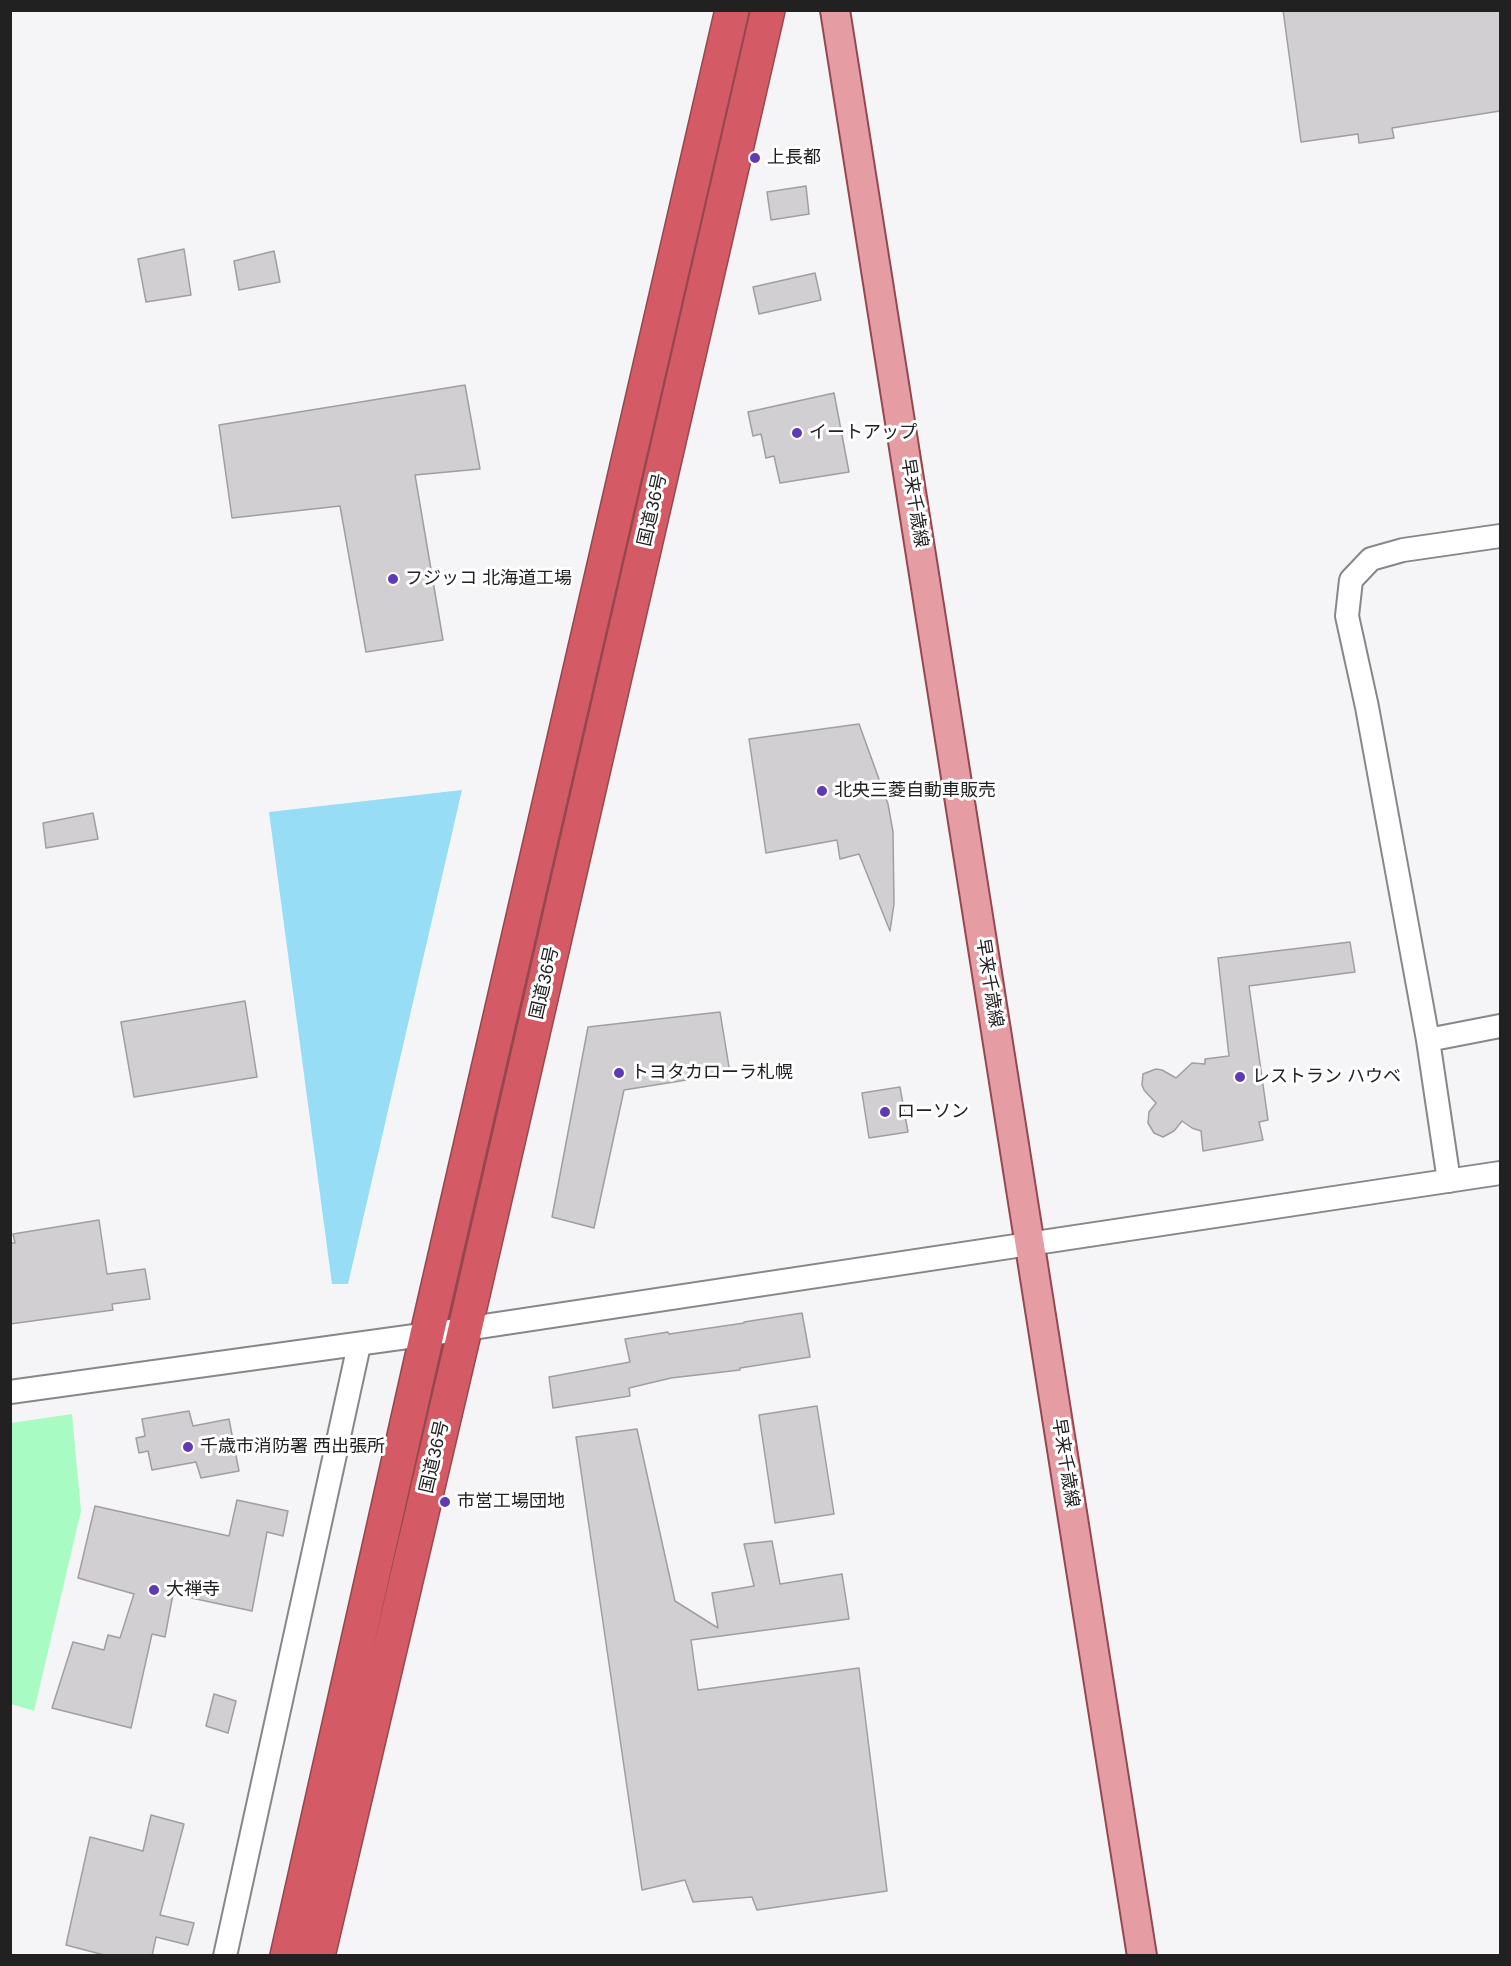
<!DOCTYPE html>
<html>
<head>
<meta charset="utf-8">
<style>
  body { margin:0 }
  #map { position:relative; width:1511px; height:1966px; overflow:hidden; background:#f5f5f8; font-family:Helvetica,sans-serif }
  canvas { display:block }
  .frame { position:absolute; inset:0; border:12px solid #212122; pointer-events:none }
</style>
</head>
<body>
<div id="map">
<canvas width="1511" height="1966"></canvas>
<div class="frame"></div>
</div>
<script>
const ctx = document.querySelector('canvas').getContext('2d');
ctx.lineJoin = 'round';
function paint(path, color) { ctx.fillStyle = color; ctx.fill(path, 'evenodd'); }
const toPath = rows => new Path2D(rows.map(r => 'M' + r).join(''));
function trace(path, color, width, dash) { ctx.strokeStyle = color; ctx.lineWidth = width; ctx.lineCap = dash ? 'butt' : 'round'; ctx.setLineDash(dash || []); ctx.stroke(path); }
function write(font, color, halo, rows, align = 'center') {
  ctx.font = font + ' Helvetica,"Noto Sans JP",sans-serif'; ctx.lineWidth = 6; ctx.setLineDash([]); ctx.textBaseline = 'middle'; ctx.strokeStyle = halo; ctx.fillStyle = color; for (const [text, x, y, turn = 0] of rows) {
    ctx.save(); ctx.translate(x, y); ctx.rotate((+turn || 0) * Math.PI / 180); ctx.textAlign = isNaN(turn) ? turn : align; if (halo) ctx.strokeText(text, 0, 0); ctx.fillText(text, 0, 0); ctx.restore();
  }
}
paint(toPath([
  [72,1414,81,1511,34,1711,11,1704,11,1423]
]), '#a7fbc3');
paint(toPath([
  [462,790,348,1284,332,1284,269,812]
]), '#98ddf6');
const building = toPath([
  [1283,10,1500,10,1500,111,1392,128,1394,138,1359,143,1358,134,1301,142,1283,10],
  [806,186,809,214,771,220,767,192,806,186],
  [184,249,191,295,146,302,138,259,184,249],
  [274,251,280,282,239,290,234,261,274,251],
  [815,273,821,300,759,314,753,287,815,273],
  [465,385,480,469,415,475,443,640,366,652,340,506,232,518,219,425,465,385],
  [834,393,849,472,780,483,774,456,766,458,761,434,753,436,748,412,834,393],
  [859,724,888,804,893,832,894,904,890,931,859,854,840,859,837,840,766,853,749,739,859,724],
  [93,813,98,839,46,848,43,823,93,813],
  [1350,942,1355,972,1249,986,1268,1120,1259,1122,1263,1140,1203,1151,1201,1131,1192,1128,1182,1121,1174,1131,1163,1137,1154,1133,1148,1123,1149,1112,1156,1103,1144,1090,1142,1085,1143,1074,1156,1069,1162,1070,1176,1078,1192,1063,1205,1064,1205,1059,1229,1056,1218,958,1350,942],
  [245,1001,257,1077,134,1097,121,1022,245,1001],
  [720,1012,730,1073,624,1090,594,1228,552,1217,588,1027,720,1012],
  [900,1087,908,1132,869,1138,862,1093,900,1087],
  [99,1220,107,1274,145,1269,150,1299,112,1304,113,1310,10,1324,10,1243,15,1243,13,1234,99,1220],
  [802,1313,810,1357,740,1368,740,1370,671,1378,629,1388,630,1396,553,1408,549,1377,630,1362,625,1339,668,1332,669,1334,744,1323,744,1322,802,1313],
  [817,1406,834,1514,775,1523,759,1415,817,1406],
  [189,1411,193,1426,229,1419,239,1471,201,1478,196,1462,152,1470,148,1451,139,1453,136,1438,145,1436,142,1419,189,1411],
  [637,1429,675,1601,718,1628,712,1593,754,1586,744,1544,772,1541,780,1584,842,1574,849,1619,691,1640,698,1690,859,1668,887,1891,757,1910,752,1897,693,1902,685,1880,642,1890,576,1437,637,1429],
  [237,1500,288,1511,283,1536,267,1532,252,1611,173,1594,165,1637,152,1634,131,1728,52,1708,73,1642,104,1650,108,1635,120,1638,134,1594,78,1578,95,1506,229,1536,237,1500],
  [214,1694,236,1701,228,1733,206,1726,214,1694],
  [151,1815,184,1824,160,1915,194,1923,188,1945,156,1937,152,1956,108,1956,66,1945,90,1837,143,1851,151,1815]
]);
paint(building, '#d1cfd1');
trace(building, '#a09ea0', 1.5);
const minor = toPath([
  [1428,1040,1500,1026],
  [1449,1181,1428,1040,1367,707,1347,616,1351,580,1371,559,1403,550,1500,536],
  [10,1392,465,1329,1500,1173],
  [225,1956,359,1345]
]);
const major = toPath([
  [835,10,1142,1956]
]);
const highway = toPath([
  [287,1956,427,1334,732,10],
  [318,1956,465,1329,768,10]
]);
trace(minor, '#878789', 26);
trace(major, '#95474e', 32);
trace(highway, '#95474e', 36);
trace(minor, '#fff', 22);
trace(major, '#e59da3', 28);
trace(highway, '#d45b65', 33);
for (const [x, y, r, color] of [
  [755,158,6,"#5f3bb3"],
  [797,433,6,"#5f3bb3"],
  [393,579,6,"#5f3bb3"],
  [822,791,6,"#5f3bb3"],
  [619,1073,6,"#5f3bb3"],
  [1240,1077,6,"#5f3bb3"],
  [885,1112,6,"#5f3bb3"],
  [188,1447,6,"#5f3bb3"],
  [445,1502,6,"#5f3bb3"],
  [154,1590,6,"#5f3bb3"]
]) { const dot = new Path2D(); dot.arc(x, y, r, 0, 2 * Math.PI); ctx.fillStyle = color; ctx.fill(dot); trace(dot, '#fff', 2); }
write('18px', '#212122', '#fff', [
  ["上長都",767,158],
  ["イートアップ",809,433],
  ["フジッコ 北海道工場",405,579],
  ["北央三菱自動車販売",834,791],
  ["トヨタカローラ札幌",631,1073],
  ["レストラン ハウベ",1252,1077],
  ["ローソン",897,1112],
  ["千歳市消防署 西出張所",200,1447],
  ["市営工場団地",457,1502],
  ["大禅寺",166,1590]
], 'left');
write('18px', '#212122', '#fff', [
  ["早来千歳線",914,503,81],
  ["国道36号",653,510,-77],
  ["国道36号",545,983,-77],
  ["早来千歳線",989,983,81],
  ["国道36号",435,1457,-77],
  ["早来千歳線",1065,1463,81]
]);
</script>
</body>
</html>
